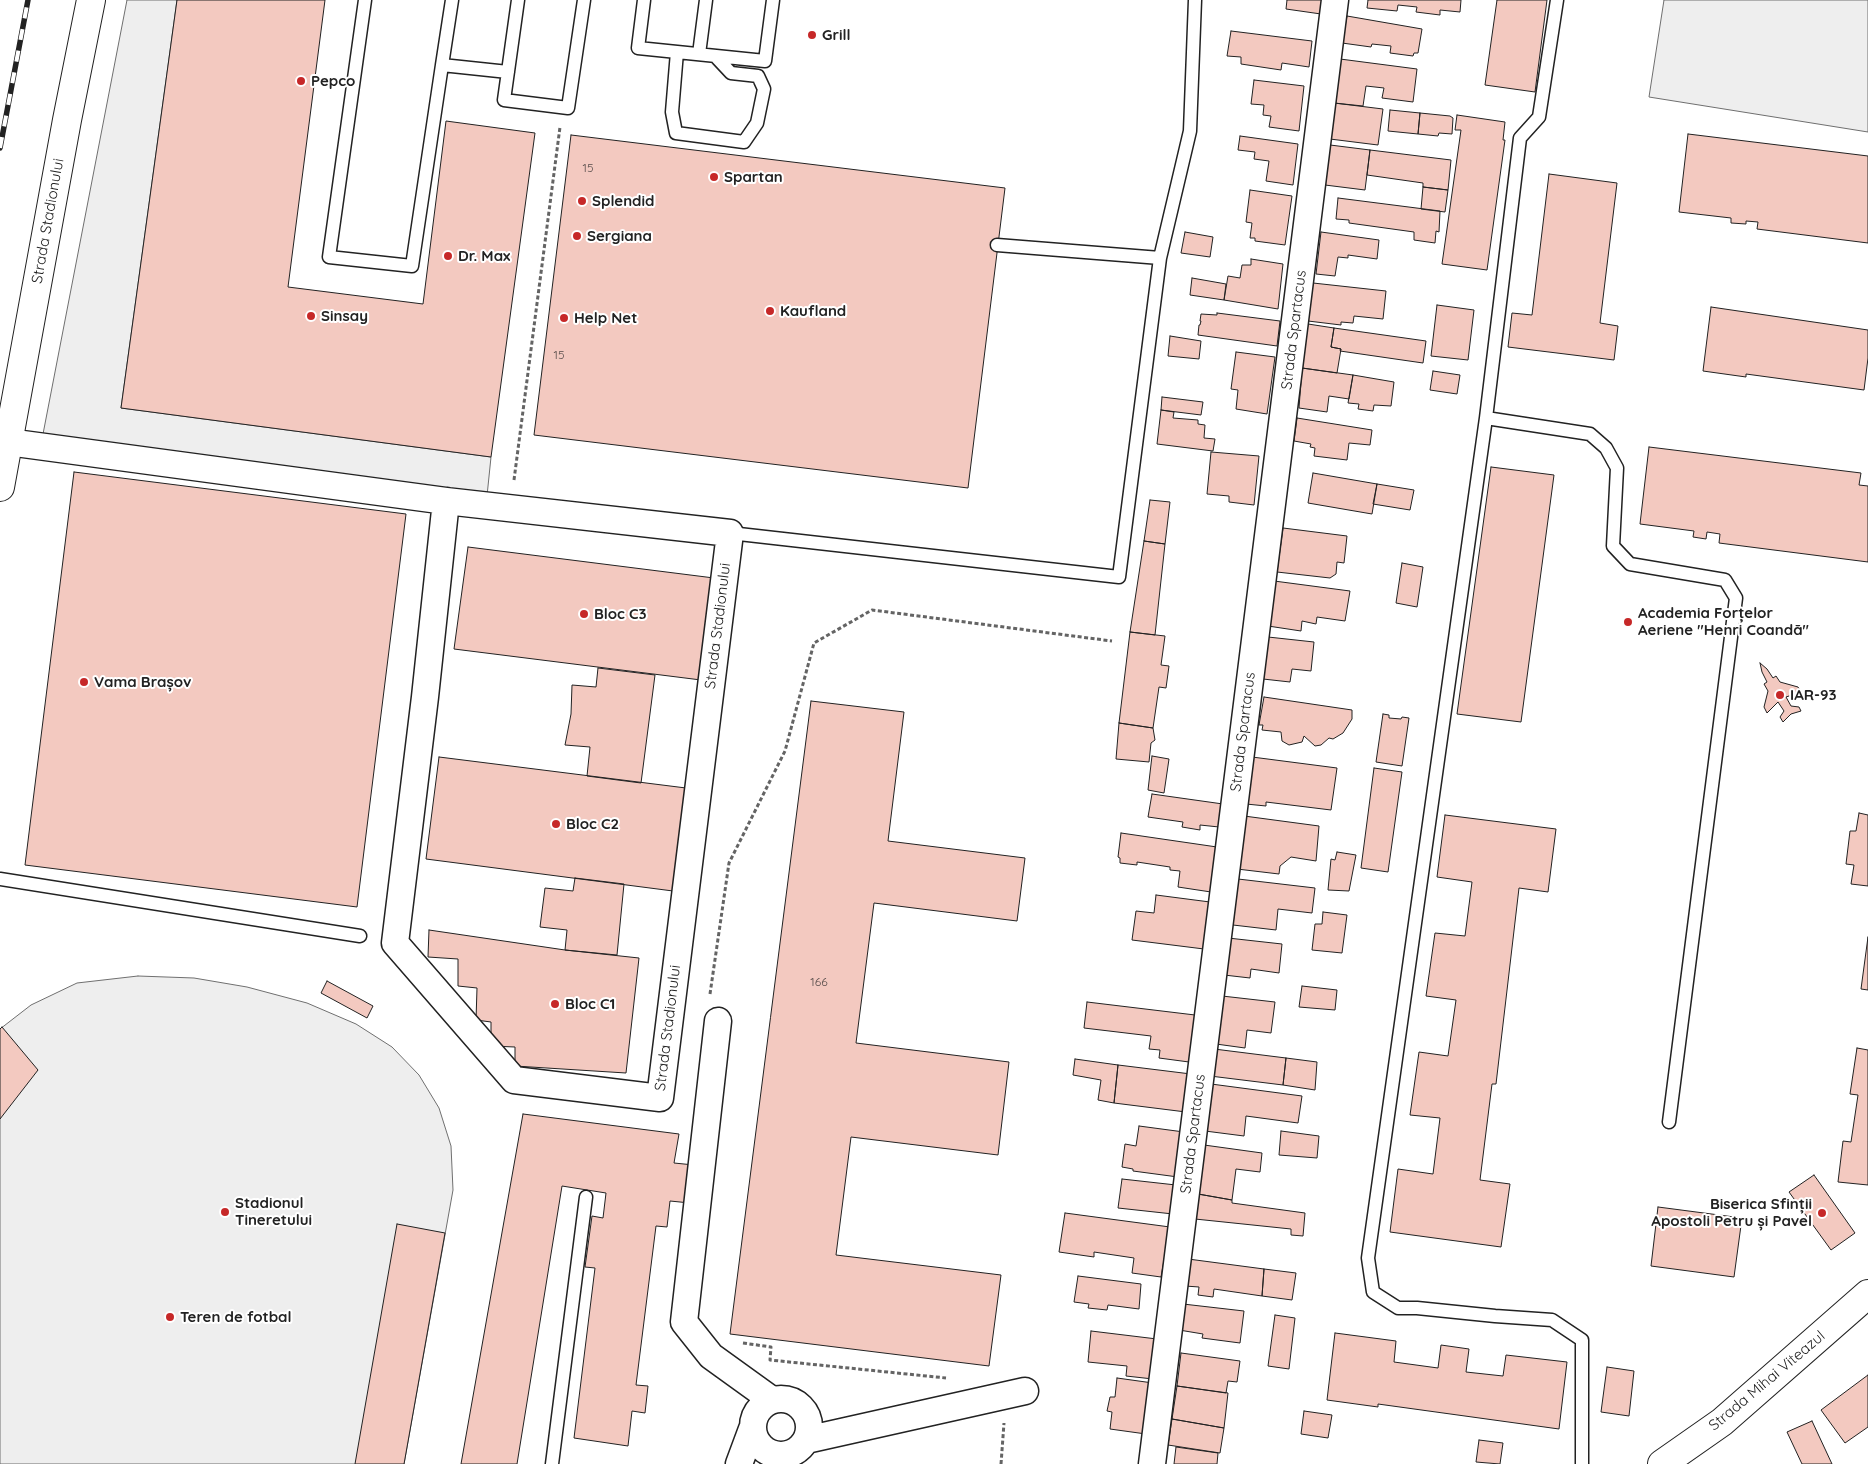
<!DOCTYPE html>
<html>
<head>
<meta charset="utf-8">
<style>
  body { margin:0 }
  canvas { display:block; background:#fff }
</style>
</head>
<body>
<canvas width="1868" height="1464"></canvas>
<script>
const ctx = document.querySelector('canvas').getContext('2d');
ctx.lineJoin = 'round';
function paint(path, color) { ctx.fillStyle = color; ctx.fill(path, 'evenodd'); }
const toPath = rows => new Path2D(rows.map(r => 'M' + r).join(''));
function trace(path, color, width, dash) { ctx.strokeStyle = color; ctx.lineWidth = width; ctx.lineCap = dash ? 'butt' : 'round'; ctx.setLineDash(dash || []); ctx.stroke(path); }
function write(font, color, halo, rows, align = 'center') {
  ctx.font = font + ' Quicksand,sans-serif'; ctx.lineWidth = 4; ctx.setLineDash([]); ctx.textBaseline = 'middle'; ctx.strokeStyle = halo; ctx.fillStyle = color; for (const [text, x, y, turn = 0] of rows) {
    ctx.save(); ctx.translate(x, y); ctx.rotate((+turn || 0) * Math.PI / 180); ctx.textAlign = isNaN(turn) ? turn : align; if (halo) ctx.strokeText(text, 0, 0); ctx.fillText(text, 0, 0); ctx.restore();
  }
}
const green = toPath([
  [127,0,177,0,121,408,491,457,487,496,43,434,127,0],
  [1664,0,1868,0,1868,132,1649,97,1664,0],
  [138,976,194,978,247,987,307,1003,356,1024,392,1047,419,1075,439,1108,451,1146,453,1190,404,1464,0,1464,0,1029,31,1005,77,983,138,976]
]);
paint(green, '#eee');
trace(green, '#6f6f6f', 1);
const building = toPath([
  [177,0,325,0,288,287,423,304,446,121,535,133,491,457,121,408,177,0],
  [1287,0,1322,0,1321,14,1286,9,1287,0],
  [1368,0,1461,0,1460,12,1440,10,1440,15,1416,12,1417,7,1398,5,1397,11,1367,8,1368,0],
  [1497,0,1547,0,1535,92,1485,85,1497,0],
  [1347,16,1422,29,1418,53,1414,53,1413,56,1390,53,1391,46,1372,44,1371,47,1342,43,1347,16],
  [1231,31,1312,41,1309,67,1282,63,1281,70,1241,64,1241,57,1227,56,1231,31],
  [1340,59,1417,69,1413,102,1382,98,1384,88,1366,86,1363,106,1334,103,1340,59],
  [1254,80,1304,86,1299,131,1269,127,1271,116,1263,115,1264,105,1251,104,1254,80],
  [1334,103,1383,109,1378,145,1330,139,1334,103],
  [1390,110,1420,113,1418,134,1388,131,1390,110],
  [1420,113,1450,116,1453,118,1452,134,1439,133,1438,136,1418,134,1420,113],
  [1457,115,1505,122,1503,140,1505,140,1487,270,1442,264,1461,130,1455,130,1457,115],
  [1688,134,1868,156,1868,243,1757,229,1758,222,1746,221,1746,224,1731,223,1731,218,1679,212,1688,134],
  [571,135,1005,188,968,488,534,435,571,135],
  [1240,136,1298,144,1293,185,1266,181,1269,161,1254,159,1255,152,1238,150,1240,136],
  [1330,145,1370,150,1365,190,1325,185,1330,145],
  [1370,150,1451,160,1448,190,1423,187,1423,183,1367,175,1370,150],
  [1549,174,1617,183,1600,323,1618,326,1614,360,1508,347,1512,313,1532,315,1549,174],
  [1423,187,1448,190,1445,212,1421,209,1423,187],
  [1250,190,1292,196,1285,245,1255,241,1255,238,1250,238,1252,223,1246,222,1250,190],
  [1338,198,1440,211,1439,232,1436,231,1435,243,1414,240,1414,232,1349,223,1349,220,1336,219,1338,198],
  [1185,232,1213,237,1210,257,1181,253,1185,232],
  [1321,232,1379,240,1377,259,1348,255,1348,258,1338,257,1335,276,1316,274,1321,232],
  [1251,259,1283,264,1278,309,1224,300,1228,276,1240,278,1242,265,1251,265,1251,259],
  [1192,278,1226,284,1224,300,1190,295,1192,278],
  [1313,283,1386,291,1383,319,1354,316,1353,323,1341,322,1341,325,1308,321,1313,283],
  [1437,305,1474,310,1468,360,1431,356,1437,305],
  [1711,307,1868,330,1868,358,1864,390,1746,374,1746,377,1703,371,1711,307],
  [1217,313,1280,321,1277,346,1198,335,1199,325,1200,325,1201,321,1200,321,1201,314,1217,315,1217,313],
  [1308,324,1334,328,1331,347,1341,349,1337,373,1302,368,1308,324],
  [1334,328,1426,341,1423,363,1340,351,1341,349,1331,347,1334,328],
  [1170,336,1201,341,1199,359,1168,356,1170,336],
  [1236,352,1275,357,1267,414,1236,409,1238,390,1231,389,1236,352],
  [1302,368,1353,375,1349,399,1329,396,1327,412,1299,408,1302,368],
  [1433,371,1460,375,1457,394,1430,390,1433,371],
  [1353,375,1394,382,1391,406,1374,405,1373,411,1358,409,1359,404,1348,403,1353,375],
  [1162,397,1203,402,1201,415,1161,410,1162,397],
  [1161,410,1174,412,1173,418,1198,420,1198,424,1205,425,1204,438,1215,439,1213,451,1157,444,1161,410],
  [1297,418,1372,430,1370,445,1349,443,1347,460,1314,456,1315,448,1310,447,1311,444,1294,441,1297,418],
  [1649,447,1861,473,1859,485,1868,486,1868,562,1719,543,1720,534,1707,532,1706,539,1693,537,1694,531,1640,524,1649,447],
  [1211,452,1259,456,1254,505,1229,502,1229,496,1207,494,1211,452],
  [1491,467,1554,475,1521,722,1457,714,1491,467],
  [74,472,406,514,357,907,25,865,74,472],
  [1313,473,1377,484,1372,514,1308,503,1313,473],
  [1377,484,1414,490,1410,510,1373,504,1377,484],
  [1150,500,1170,502,1165,544,1144,541,1150,500],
  [1283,528,1347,536,1344,563,1337,562,1336,574,1330,578,1277,572,1283,528],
  [1144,541,1165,544,1155,635,1130,632,1144,541],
  [468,547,714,578,701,680,454,649,468,547],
  [1402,563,1423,567,1417,607,1396,603,1402,563],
  [1274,581,1350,591,1345,621,1317,617,1316,624,1302,621,1301,631,1268,626,1274,581],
  [1130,632,1165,636,1161,665,1169,666,1166,688,1159,687,1153,728,1119,723,1130,632],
  [1268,637,1314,642,1311,671,1292,669,1290,682,1263,679,1268,637],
  [1760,663,1767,669,1773,678,1776,676,1780,682,1798,687,1801,692,1786,697,1791,706,1799,707,1801,711,1791,714,1783,722,1780,717,1784,711,1778,702,1767,713,1764,707,1768,691,1764,684,1767,682,1762,672,1760,663],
  [598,668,655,675,641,783,587,776,590,747,565,745,571,714,572,685,596,687,598,668],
  [1264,697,1352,710,1352,719,1343,733,1333,739,1329,738,1321,745,1315,746,1304,736,1302,742,1289,745,1282,741,1281,732,1262,730,1263,725,1259,725,1264,697],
  [811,701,904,712,888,841,1025,858,1017,921,874,903,856,1043,1009,1062,998,1155,851,1137,836,1255,1001,1275,989,1366,730,1334,811,701],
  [1383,714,1389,715,1389,718,1401,719,1402,717,1409,718,1402,766,1376,762,1383,714],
  [1119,723,1153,728,1155,740,1151,743,1149,762,1116,759,1119,723],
  [1152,756,1169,759,1164,793,1148,790,1152,756],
  [439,757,686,788,673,891,426,859,439,757],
  [1252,757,1337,768,1331,810,1266,802,1266,806,1246,804,1252,757],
  [1374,768,1402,772,1388,872,1361,868,1374,768],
  [1152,794,1223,804,1219,827,1200,825,1200,830,1182,827,1183,822,1148,817,1152,794],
  [1859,813,1868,815,1868,886,1851,884,1854,865,1846,864,1850,831,1856,831,1859,813],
  [1445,815,1556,829,1548,892,1519,888,1496,1084,1492,1084,1480,1180,1510,1184,1501,1247,1390,1232,1398,1169,1433,1174,1440,1118,1410,1115,1419,1052,1448,1056,1456,1000,1426,996,1435,933,1465,936,1472,882,1437,877,1445,815],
  [1244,816,1319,826,1316,861,1291,857,1280,866,1279,874,1237,869,1244,816],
  [1121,833,1217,847,1211,892,1178,887,1180,871,1170,870,1170,867,1137,862,1137,865,1120,863,1120,858,1118,857,1121,833],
  [1337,852,1356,855,1349,891,1328,890,1331,859,1335,860,1337,852],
  [575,878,624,884,617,955,565,950,567,930,540,927,545,888,573,891,575,878],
  [1238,879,1315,888,1312,913,1278,909,1276,930,1233,925,1238,879],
  [1156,895,1210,902,1204,949,1132,940,1136,911,1154,913,1156,895],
  [1323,912,1347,915,1342,953,1312,950,1315,924,1322,924,1323,912],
  [429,930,565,950,639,958,626,1073,515,1066,515,1047,491,1046,491,1022,476,1020,477,988,458,986,458,959,428,957,429,930],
  [1868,937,1868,990,1861,989,1868,937],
  [1228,938,1282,944,1279,973,1251,969,1250,978,1224,975,1228,938],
  [327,981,373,1006,367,1018,321,993,327,981],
  [1302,986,1337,990,1335,1010,1299,1007,1302,986],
  [1222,996,1275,1002,1271,1033,1247,1030,1245,1048,1216,1044,1222,996],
  [1087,1002,1195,1015,1189,1062,1159,1058,1160,1050,1149,1049,1151,1036,1084,1028,1087,1002],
  [2,1027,38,1070,0,1119,0,1029,2,1027],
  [1857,1048,1868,1050,1868,1185,1838,1182,1843,1141,1851,1142,1858,1095,1850,1094,1857,1048],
  [1214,1049,1286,1058,1283,1085,1210,1076,1214,1049],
  [1286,1058,1317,1062,1315,1090,1283,1085,1286,1058],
  [1075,1059,1118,1065,1114,1103,1098,1100,1101,1080,1073,1075,1075,1059],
  [1118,1065,1191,1074,1186,1112,1114,1103,1118,1065],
  [1211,1084,1302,1096,1298,1123,1246,1116,1244,1136,1205,1131,1211,1084],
  [523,1114,679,1134,674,1163,694,1165,690,1203,670,1201,667,1227,656,1226,636,1385,648,1386,645,1413,632,1411,628,1446,574,1438,595,1268,585,1267,592,1216,603,1218,606,1193,562,1186,517,1464,461,1464,523,1114],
  [1139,1126,1184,1132,1178,1177,1133,1171,1133,1169,1122,1167,1125,1144,1136,1146,1139,1126],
  [1281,1131,1319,1136,1317,1158,1279,1155,1281,1131],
  [1204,1145,1262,1153,1260,1172,1236,1169,1232,1200,1198,1194,1204,1145],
  [1814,1175,1855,1233,1831,1250,1789,1192,1814,1175],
  [1122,1179,1176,1185,1173,1214,1118,1208,1122,1179],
  [1198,1194,1232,1200,1232,1203,1305,1213,1303,1236,1291,1235,1291,1229,1195,1219,1198,1194],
  [1658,1207,1742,1218,1734,1277,1651,1266,1658,1207],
  [1065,1213,1170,1227,1161,1277,1132,1273,1134,1258,1094,1252,1094,1257,1059,1252,1065,1213],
  [397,1224,445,1233,404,1464,355,1464,397,1224],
  [1188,1259,1264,1269,1262,1296,1214,1289,1213,1297,1198,1295,1199,1287,1185,1286,1188,1259],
  [1264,1269,1296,1273,1292,1300,1262,1296,1264,1269],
  [1078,1276,1141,1284,1139,1309,1108,1305,1107,1310,1088,1308,1089,1304,1074,1302,1078,1276],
  [1183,1304,1244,1311,1240,1343,1202,1338,1203,1334,1179,1330,1183,1304],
  [1275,1315,1295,1318,1289,1369,1268,1366,1275,1315],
  [1091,1331,1157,1339,1153,1379,1126,1376,1127,1366,1088,1362,1091,1331],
  [1335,1333,1396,1341,1394,1362,1438,1368,1441,1345,1469,1349,1466,1372,1503,1376,1506,1355,1567,1362,1559,1429,1378,1404,1378,1407,1327,1400,1335,1333],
  [1181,1353,1240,1361,1237,1382,1228,1381,1226,1393,1177,1386,1181,1353],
  [1607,1367,1634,1371,1629,1416,1601,1412,1607,1367],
  [1868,1375,1868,1427,1845,1443,1821,1410,1868,1375],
  [1117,1378,1153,1383,1146,1434,1110,1429,1112,1412,1107,1411,1110,1397,1115,1397,1117,1378],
  [1177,1386,1228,1393,1224,1428,1172,1419,1177,1386],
  [1304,1411,1332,1415,1328,1438,1301,1434,1304,1411],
  [1172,1419,1224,1428,1220,1453,1168,1445,1172,1419],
  [1812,1421,1832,1464,1802,1464,1787,1432,1812,1421],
  [1479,1440,1503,1443,1500,1464,1476,1462,1479,1440],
  [1176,1447,1218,1453,1217,1464,1174,1464,1176,1447]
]);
paint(building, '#f3c9c0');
trace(building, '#222', 1);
const service = toPath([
  [365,0,329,257,412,266,442,65,508,72],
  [518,0,504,100,568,108,584,0],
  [644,0,638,48,765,61,773,0],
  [1557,0,1539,117,1520,138,1486,418,1368,1258,1373,1292,1398,1308,1417,1308,1495,1316,1552,1320,1582,1340,1582,1464],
  [677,52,672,112,676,133,744,142,757,123,764,89,758,76,731,73,716,57],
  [699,54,706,0],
  [442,65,452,0],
  [997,245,1160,258],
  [1486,418,1590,434,1606,448,1617,468,1613,546,1630,564,1725,580,1736,598,1669,1122],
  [730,533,1119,577,1160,258,1190,131,1195,0],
  [0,879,360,936],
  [552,1464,586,1197]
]);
const minor = toPath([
  [8,442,446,501,730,533,660,1098,514,1080,395,943,425,697,446,501],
  [718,1021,684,1322,711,1356,772,1400],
  '753 1427a28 28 0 1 1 56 0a28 28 0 1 1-56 0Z',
  [806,1440,1025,1391],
  [739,1464,752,1429],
  [1152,1464,1335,0]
]);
const tertiary = toPath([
  [1662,1464,1722,1422,1868,1294]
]);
const primary = toPath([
  [0,487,67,120,91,0]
]);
trace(service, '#222', 15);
trace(minor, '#222', 29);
trace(tertiary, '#222', 30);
trace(primary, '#222', 30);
trace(toPath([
  [514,480,560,127],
  [710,994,729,863,785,751,814,643,872,610,1112,641],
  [743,1343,771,1347,770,1360,946,1378],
  [1001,1464,1004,1423]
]), '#646464', 3, [4, 2.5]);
trace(service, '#fff', 12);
trace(minor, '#fff', 26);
trace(tertiary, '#fff', 28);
trace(primary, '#fff', 28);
const rail = toPath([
  [0,148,28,0]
]);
trace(rail, '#222', 5.5);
trace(rail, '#fff', 4, [11]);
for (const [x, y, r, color] of [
  [812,35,5,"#c62828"],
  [301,81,5,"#c62828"],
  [714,177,5,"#c62828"],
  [582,201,5,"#c62828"],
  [577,236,5,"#c62828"],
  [448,256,5,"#c62828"],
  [770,311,5,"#c62828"],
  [311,316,5,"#c62828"],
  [564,318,5,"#c62828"],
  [584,614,5,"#c62828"],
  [1628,622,5,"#c62828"],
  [84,682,5,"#c62828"],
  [1780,695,5,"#c62828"],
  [556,824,5,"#c62828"],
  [555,1004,5,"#c62828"],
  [225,1212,5,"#c62828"],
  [1822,1213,5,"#c62828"],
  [170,1317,5,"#c62828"]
]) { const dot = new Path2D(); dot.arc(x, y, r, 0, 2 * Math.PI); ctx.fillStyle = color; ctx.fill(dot); trace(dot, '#fff', 2); }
write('12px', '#564c4a', null, [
  ["15",588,168],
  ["15",559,355],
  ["166",819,982]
]);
write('bold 15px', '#222', '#fff', [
  ["Grill",822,35],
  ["Pepco",311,81],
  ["Spartan",724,177],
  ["Splendid",592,201],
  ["Sergiana",587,236],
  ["Dr. Max",458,256],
  ["Kaufland",780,311],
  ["Sinsay",321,316],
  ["Help Net",574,318],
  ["Academia Forțelor",1638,613],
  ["Aeriene \"Henri Coandă\"",1638,630],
  ["Bloc C3",594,614],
  ["Vama Brașov",94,682],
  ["IAR-93",1790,695],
  ["Bloc C2",566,824],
  ["Bloc C1",565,1004],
  ["Stadionul",235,1203],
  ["Tineretului",235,1220],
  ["Biserica Sfinții",1812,1204,"right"],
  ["Apostoli Petru și Pavel",1812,1221,"right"],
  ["Teren de fotbal",180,1317]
], 'left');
write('15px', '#222', '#fff', [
  ["Strada Stadionului",48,221,-80],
  ["Strada Spartacus",1294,330,-83],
  ["Strada Stadionului",718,626,-83],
  ["Strada Spartacus",1243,732,-83],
  ["Strada Stadionului",668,1028,-83],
  ["Strada Spartacus",1193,1134,-83],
  ["Strada Mihai Viteazul",1767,1381,-40]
]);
</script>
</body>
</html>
